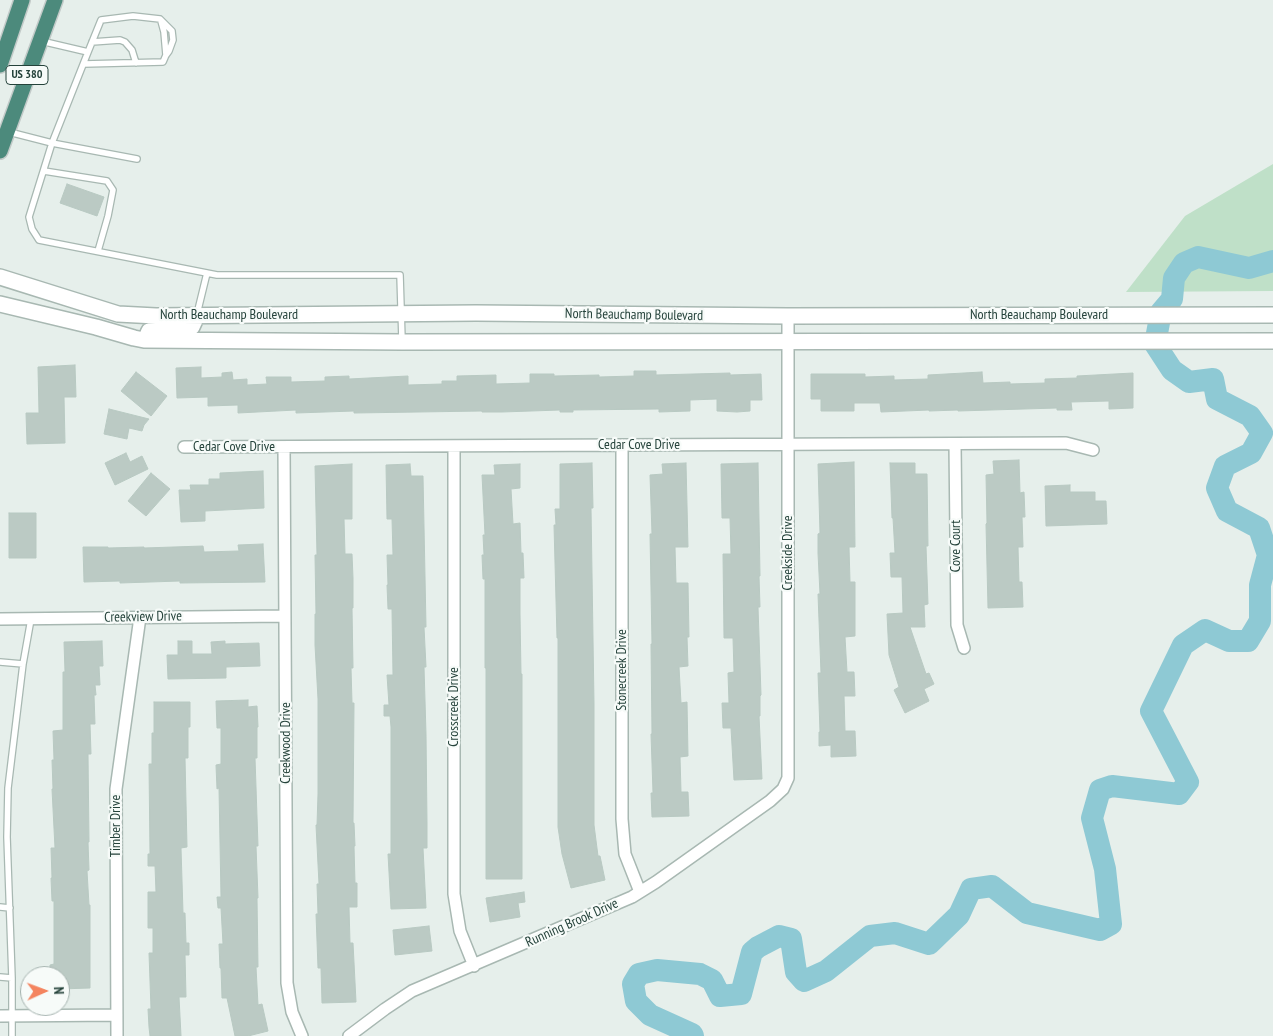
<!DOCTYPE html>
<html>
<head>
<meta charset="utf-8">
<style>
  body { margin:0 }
  #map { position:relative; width:1273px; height:1036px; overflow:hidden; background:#e6efeb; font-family:"PT Sans Narrow",sans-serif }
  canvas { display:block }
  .north { position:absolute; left:20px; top:966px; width:50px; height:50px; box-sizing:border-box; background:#f7fbf9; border:1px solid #a3b1ad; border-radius:50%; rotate:88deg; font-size:14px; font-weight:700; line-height:20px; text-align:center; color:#24423a }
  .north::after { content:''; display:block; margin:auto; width:18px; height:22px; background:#f4845f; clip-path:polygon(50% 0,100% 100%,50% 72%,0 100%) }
</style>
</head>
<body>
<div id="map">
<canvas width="1273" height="1036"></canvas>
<div class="north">N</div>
</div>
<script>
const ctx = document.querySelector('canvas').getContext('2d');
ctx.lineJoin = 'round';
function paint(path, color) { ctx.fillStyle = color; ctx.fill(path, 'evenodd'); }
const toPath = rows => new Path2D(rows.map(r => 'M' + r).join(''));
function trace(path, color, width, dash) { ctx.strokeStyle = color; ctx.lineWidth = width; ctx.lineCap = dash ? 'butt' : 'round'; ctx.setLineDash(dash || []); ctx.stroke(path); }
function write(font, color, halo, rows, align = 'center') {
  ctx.font = font + ' "PT Sans Narrow",sans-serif'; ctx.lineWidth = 4.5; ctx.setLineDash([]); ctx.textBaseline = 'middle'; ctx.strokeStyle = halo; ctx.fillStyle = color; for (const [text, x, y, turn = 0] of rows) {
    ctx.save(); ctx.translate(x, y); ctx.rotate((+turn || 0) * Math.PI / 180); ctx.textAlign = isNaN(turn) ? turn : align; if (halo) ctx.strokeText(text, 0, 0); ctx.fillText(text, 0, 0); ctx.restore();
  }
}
paint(toPath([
  [1273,164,1273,291,1126,292,1185,216]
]), '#bfe0c8');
trace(toPath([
  [693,1036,692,1034,650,1015,636,1001,633,984,639,974,657,970,700,974,712,980,720,996,741,994,752,952,758,947,779,936,791,939,796,972,804,981,826,971,870,936,895,933,929,944,959,915,971,889,992,886,1027,913,1100,930,1111,924,1105,869,1092,818,1100,790,1112,786,1179,794,1188,782,1151,711,1183,645,1205,630,1229,641,1248,641,1260,621,1260,585,1268,555,1259,528,1227,511,1217,488,1225,466,1251,453,1262,433,1250,416,1217,399,1213,379,1189,382,1172,370,1155,344,1161,312,1172,299,1174,278,1184,263,1198,257,1249,268,1273,261]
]), '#8ec9d4', 22);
const building = toPath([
  [67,184,104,197,97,216,60,203,67,184],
  [75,365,76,397,64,397,65,443,27,444,26,413,39,413,38,367,75,365],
  [201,367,201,378,222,377,222,373,232,372,233,380,247,379,247,385,267,384,266,377,291,377,291,382,325,381,325,377,349,376,349,379,408,376,408,385,442,384,442,381,457,381,457,376,496,375,496,384,530,383,530,374,554,374,554,376,599,375,599,377,634,376,634,371,656,371,656,375,730,373,730,375,761,374,762,400,750,400,750,411,737,412,717,411,717,399,690,400,690,411,659,412,659,409,573,410,573,412,560,412,560,410,502,412,482,412,482,411,354,413,354,411,296,413,296,410,238,413,238,405,208,406,208,397,177,398,176,368,201,367],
  [136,372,167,396,151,416,121,391,136,372],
  [982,372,983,383,1010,382,1010,384,1045,383,1045,379,1077,378,1077,376,1133,373,1133,408,1109,409,1109,401,1071,402,1072,410,1057,410,1057,408,958,411,958,410,929,411,929,410,881,412,880,403,854,403,854,411,821,411,821,399,811,399,811,374,865,374,865,377,894,376,894,380,928,379,928,375,982,372],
  [109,409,149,419,144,425,142,431,129,428,127,439,104,434,109,409],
  [126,453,130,462,142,456,148,469,115,485,105,463,126,453],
  [1019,460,1020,493,1024,492,1025,517,1022,517,1023,547,1018,547,1019,582,1022,582,1023,607,988,608,986,524,987,523,986,475,994,474,993,461,1019,460],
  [854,462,855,547,849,547,850,582,855,582,855,636,845,637,847,672,854,672,855,696,844,696,845,731,855,731,856,756,831,757,831,745,819,746,819,732,820,732,818,673,821,673,818,594,820,594,818,553,818,534,820,533,818,464,854,462],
  [592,463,593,508,591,508,594,704,594,825,598,856,600,856,605,880,571,888,562,854,558,827,558,638,557,638,554,525,556,525,555,509,560,509,560,464,592,463],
  [686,463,688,547,675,547,676,583,688,583,689,637,687,637,688,666,679,667,681,703,687,702,688,756,680,757,681,792,688,792,689,816,652,817,651,793,653,793,652,763,651,734,652,734,651,644,652,644,650,534,652,534,650,475,663,474,662,464,686,463],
  [758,463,760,576,759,576,760,607,758,607,761,695,760,696,760,716,759,716,762,779,734,780,731,728,723,728,722,703,729,703,728,673,734,672,733,638,724,638,723,554,731,554,730,518,722,518,721,464,758,463],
  [890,463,915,463,915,474,927,474,928,546,926,546,928,604,924,605,925,627,910,627,926,674,929,673,934,684,924,689,929,701,905,713,894,690,899,687,889,655,887,614,903,613,902,577,891,577,890,553,895,553,893,518,892,518,890,463],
  [352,464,352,519,344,519,345,554,352,554,353,578,353,608,352,608,353,668,351,668,352,703,354,703,353,823,354,823,355,846,354,846,355,883,357,883,357,907,349,907,350,943,353,943,356,1002,322,1003,321,968,318,968,316,914,318,914,317,884,319,884,316,825,317,825,318,794,318,699,315,645,315,614,316,614,315,555,317,555,315,466,352,464],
  [410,464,411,476,423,476,426,627,424,627,426,667,424,667,426,734,427,823,427,848,423,848,426,908,391,909,388,854,391,854,391,727,390,716,384,716,384,705,389,705,387,675,393,675,392,609,388,609,387,585,388,585,387,555,393,555,392,519,387,519,386,465,410,464],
  [520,464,520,488,511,489,513,524,520,523,521,553,523,553,524,578,520,578,520,614,521,674,522,674,522,879,486,879,486,668,485,668,485,579,483,579,482,555,484,555,483,535,485,535,482,475,495,475,494,465,520,464],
  [263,471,264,508,205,511,205,521,181,522,179,490,191,490,190,485,209,485,209,479,220,479,220,473,263,471],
  [151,473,170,489,146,516,128,501,151,473],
  [1070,485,1070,492,1095,492,1095,501,1106,501,1107,524,1046,526,1045,486,1070,485],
  [9,513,36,513,36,558,9,558,9,513],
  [263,544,265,582,180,583,180,581,120,583,120,581,84,582,83,547,108,547,108,548,144,547,144,548,203,546,204,552,239,551,238,545,263,544],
  [102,641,103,666,99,666,100,685,95,685,96,695,94,695,95,724,90,724,91,754,88,754,89,842,88,842,89,870,87,871,89,905,90,905,90,988,60,989,60,976,50,976,50,965,54,964,54,901,52,901,51,878,52,878,51,848,55,848,52,789,53,789,52,760,54,760,53,731,63,730,63,672,65,672,64,642,102,641],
  [178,641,192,641,192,654,212,654,211,642,225,641,225,644,259,643,260,666,226,667,226,678,168,679,167,655,178,655,178,641],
  [248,700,248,707,257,706,258,727,257,727,257,758,255,758,256,787,258,846,256,846,258,898,257,898,258,967,256,967,258,1005,262,1004,268,1031,248,1036,235,1036,227,998,222,998,221,968,220,968,219,944,223,944,221,908,218,908,217,897,221,897,219,788,217,789,216,765,221,764,221,728,217,728,216,701,248,700],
  [154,702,190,702,190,727,188,727,188,758,185,758,187,847,181,848,183,913,185,913,186,943,189,943,189,955,185,955,186,997,179,997,181,1036,150,1036,149,1027,148,1009,151,1009,149,953,153,953,153,928,148,928,148,892,156,892,155,866,148,866,148,854,150,854,149,764,152,764,152,733,154,733,154,702],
  [524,892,525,902,518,903,520,917,490,922,486,898,524,892],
  [429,926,432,951,395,955,393,930,429,926]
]);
paint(building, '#bbcac4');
trace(building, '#b8c9c2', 1);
const service = toPath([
  [161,21,164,32,166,55],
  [41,41,88,52,52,143,29,217,32,229,39,240,217,275,400,275,402,340],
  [92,42,120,40,125,42,132,50,136,63],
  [84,64,163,62,166,55,169,51,173,40,172,31,160,19,133,16,101,20,88,52],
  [9,132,52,143,137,159],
  [44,171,107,181,113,190,108,216,98,251],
  [197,314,207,273],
  [0,662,23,664,31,619],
  [0,907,10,908],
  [0,977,12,978],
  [12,1036,12,978,7,837,8,788,23,664]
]);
const minor = toPath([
  [955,444,957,625,964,648],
  [622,445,622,819,625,854,640,892],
  [454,446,454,894,460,931,474,966],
  [184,447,1066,443,1093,450],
  [284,447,287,983,292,1012,302,1036],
  [0,619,285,616],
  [0,1016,117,1015],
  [117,1036,116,789,140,617],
  [349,1036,385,1009,412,991,632,897,656,882,770,801,783,789,788,778,788,316]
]);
const tertiary = toPath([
  [0,277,118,314,156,316,476,313,788,316,1273,315],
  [0,304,96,327,134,338,144,340,402,342,1273,341],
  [148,333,149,331,192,327,197,316]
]);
const trunk = toPath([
  [0,65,22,0],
  [0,151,55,0]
]);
trace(service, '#a8b8b2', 8);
trace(minor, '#a8b8b2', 14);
trace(tertiary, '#a8b8b2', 18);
trace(trunk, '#c2cac8', 18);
trace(service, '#fff', 5.5);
trace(minor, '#fff', 11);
trace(tertiary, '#fff', 15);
trace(trunk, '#4c8a7c', 15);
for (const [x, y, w] of [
  [27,75,42]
]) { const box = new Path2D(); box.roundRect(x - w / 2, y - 9.5, w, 19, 4); ctx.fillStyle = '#f7fbf9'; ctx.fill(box); trace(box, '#24423a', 1); }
write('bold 12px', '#24423a', null, [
  ["US 380",27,75]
]);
write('14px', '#24423a', '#f7fbf9', [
  ["North Beauchamp Boulevard",229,315],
  ["North Beauchamp Boulevard",634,315,1],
  ["North Beauchamp Boulevard",1039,315],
  ["Cedar Cove Drive",639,445],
  ["Cedar Cove Drive",234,447],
  ["Cove Court",956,546,-90],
  ["Creekside Drive",788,553,-90],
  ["Creekview Drive",143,617,-1],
  ["Stonecreek Drive",622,670,-90],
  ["Crosscreek Drive",454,707,-90],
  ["Creekwood Drive",286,743,-90],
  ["Timber Drive",116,826,-90],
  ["Running Brook Drive",572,923,-24]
]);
</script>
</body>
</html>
